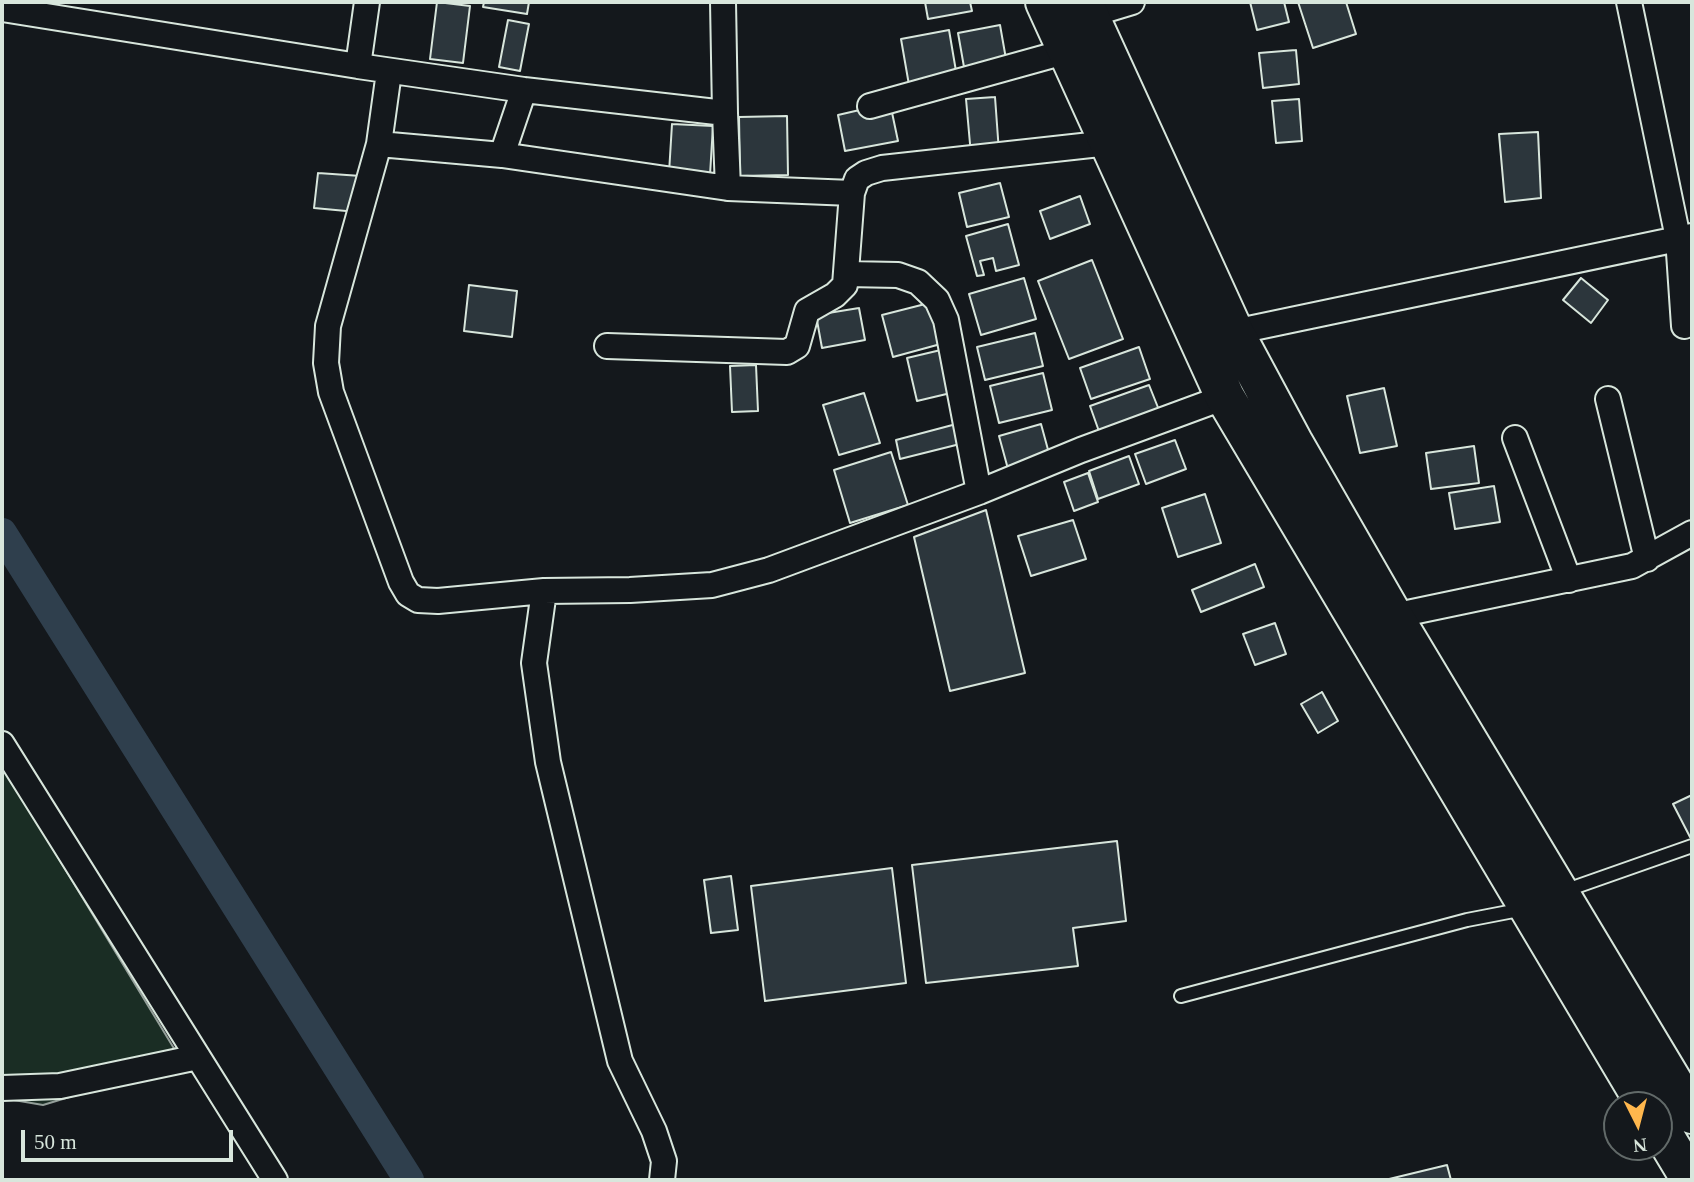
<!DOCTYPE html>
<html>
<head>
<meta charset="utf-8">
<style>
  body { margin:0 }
  #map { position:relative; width:1694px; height:1182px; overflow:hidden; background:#14181c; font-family:Georgia,serif }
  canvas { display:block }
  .frame { position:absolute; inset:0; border:4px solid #d8e6dc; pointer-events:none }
  .north { position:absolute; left:1603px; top:1091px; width:70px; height:70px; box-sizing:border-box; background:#14181c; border:2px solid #626a69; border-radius:50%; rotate:174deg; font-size:19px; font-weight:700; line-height:28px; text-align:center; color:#d8e6dc }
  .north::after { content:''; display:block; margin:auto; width:24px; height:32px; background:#ffb74d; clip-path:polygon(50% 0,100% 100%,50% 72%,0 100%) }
  .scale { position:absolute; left:21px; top:1130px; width:212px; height:32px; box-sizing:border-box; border:4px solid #d8e6dc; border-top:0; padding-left:9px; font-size:21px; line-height:24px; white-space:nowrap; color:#d8e6dc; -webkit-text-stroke:5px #14181c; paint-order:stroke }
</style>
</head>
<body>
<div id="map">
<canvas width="1694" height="1182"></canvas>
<div class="frame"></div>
<div class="north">N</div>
<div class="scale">50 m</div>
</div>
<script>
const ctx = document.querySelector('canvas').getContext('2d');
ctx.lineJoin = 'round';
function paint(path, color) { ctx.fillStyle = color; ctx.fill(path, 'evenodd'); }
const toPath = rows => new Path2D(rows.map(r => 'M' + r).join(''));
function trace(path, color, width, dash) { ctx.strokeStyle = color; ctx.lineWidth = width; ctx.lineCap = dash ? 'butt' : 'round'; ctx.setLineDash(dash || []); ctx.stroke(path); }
const green = toPath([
  [2,765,178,1055,145,1074,43,1105,2,1098,2,765]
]);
paint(green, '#1a2d24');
trace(green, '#939e99', 2);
trace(toPath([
  [2,533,409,1180]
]), '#2f3f4d', 30);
const building = toPath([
  [437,2,470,6,463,63,430,59,437,2],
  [484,2,529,2,527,14,483,7,484,2],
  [925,2,970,2,972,11,928,19,925,2],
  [1250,2,1284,2,1289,22,1257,30,1250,2],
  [1298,2,1346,2,1356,34,1313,48,1298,2],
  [508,20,529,24,520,71,499,67,508,20],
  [1000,25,1006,59,964,67,958,33,1000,25],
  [949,30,957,77,909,85,901,39,949,30],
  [1296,50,1299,84,1263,88,1259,53,1296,50],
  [995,97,999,152,971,155,966,99,995,97],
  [1299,99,1302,141,1276,143,1272,101,1299,99],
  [890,103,898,141,845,151,838,115,890,103],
  [787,116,788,175,740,176,739,117,787,116],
  [672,124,713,126,710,175,669,173,672,124],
  [1538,132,1541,198,1505,202,1499,134,1538,132],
  [318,173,361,176,357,212,314,208,318,173],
  [1000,183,1009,217,967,227,959,193,1000,183],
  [1080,196,1090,224,1050,239,1040,211,1080,196],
  [1008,224,1019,265,996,271,993,258,980,261,984,275,977,276,966,236,1008,224],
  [1092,260,1123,339,1069,359,1038,281,1092,260],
  [1024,278,1036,319,981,335,969,294,1024,278],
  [1581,278,1608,300,1591,323,1563,300,1581,278],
  [469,285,517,291,512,337,464,331,469,285],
  [937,301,948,342,893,357,882,315,937,301],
  [859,308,865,340,822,348,816,315,859,308],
  [1035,333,1043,366,985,380,977,347,1035,333],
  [1139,347,1150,379,1091,399,1080,368,1139,347],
  [945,349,955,392,917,401,907,358,945,349],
  [756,365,758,411,732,412,730,366,756,365],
  [1043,373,1052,410,999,423,990,386,1043,373],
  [1149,385,1161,415,1101,437,1090,406,1149,385],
  [1384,388,1397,446,1360,453,1347,396,1384,388],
  [864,393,880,443,839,455,823,405,864,393],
  [960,423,964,443,900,459,896,440,960,423],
  [1041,424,1050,457,1008,469,999,436,1041,424],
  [1175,440,1186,469,1146,484,1135,454,1175,440],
  [1474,446,1479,483,1431,489,1426,453,1474,446],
  [891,452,908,505,850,523,834,470,891,452],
  [1129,456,1139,484,1098,499,1089,471,1129,456],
  [1088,473,1098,502,1074,511,1064,482,1088,473],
  [1494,486,1500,522,1455,529,1449,493,1494,486],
  [1205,494,1221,543,1178,557,1162,508,1205,494],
  [986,510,1025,673,950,691,914,537,986,510],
  [1073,520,1086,559,1031,576,1018,536,1073,520],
  [1255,564,1264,587,1201,612,1192,590,1255,564],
  [1275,623,1286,654,1255,665,1243,634,1275,623],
  [1322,692,1338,721,1318,733,1301,704,1322,692],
  [1692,795,1692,835,1690,837,1673,804,1692,795],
  [1117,841,1126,921,1073,928,1078,966,926,983,912,865,1117,841],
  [892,868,906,983,765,1001,751,886,892,868],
  [731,876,738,930,711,933,704,880,731,876],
  [1447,1165,1451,1180,1385,1180,1447,1165]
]);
paint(building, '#2c363c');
trace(building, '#d8e6dc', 2);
const lane = toPath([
  [1564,891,1692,846],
  [1181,996,1467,920,1524,909]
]);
const street = toPath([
  [367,2,358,66,524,90,725,113,723,2],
  [1629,2,1678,238,1684,326],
  [2,9,358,66],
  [1089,15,1132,2],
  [389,72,379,144,502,155,728,188],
  [870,106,1068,51],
  [725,113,728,188,852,193],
  [379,144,328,326,326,363,331,392,401,582,408,594,418,600,438,601,544,591,630,590,712,585,769,570,979,492,1081,450,1225,397],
  [502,155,524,90],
  [847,274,898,275,918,282,937,300,946,320,979,492],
  [1234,332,1692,236],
  [607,346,787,352,797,346,807,311,835,295,845,285,852,193,857,179,866,173,882,168,1109,143],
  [1608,399,1647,559],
  [1515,438,1569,580],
  [544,591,534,663,548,762,620,1061,654,1131,664,1161,662,1180],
  [1393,616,1632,566,1692,533],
  [2,744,275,1180],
  [2,1088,60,1086,198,1057]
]);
const highway = toPath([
  [1045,2,1225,397,1646,1105],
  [1083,2,1234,332,1293,442,1393,616,1692,1114],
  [1659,1127,1691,1180]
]);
trace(lane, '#d8e6dc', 16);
trace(street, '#d8e6dc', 28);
trace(highway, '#d8e6dc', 42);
trace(lane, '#14181c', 12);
trace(street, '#14181c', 24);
trace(highway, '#14181c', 38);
</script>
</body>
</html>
